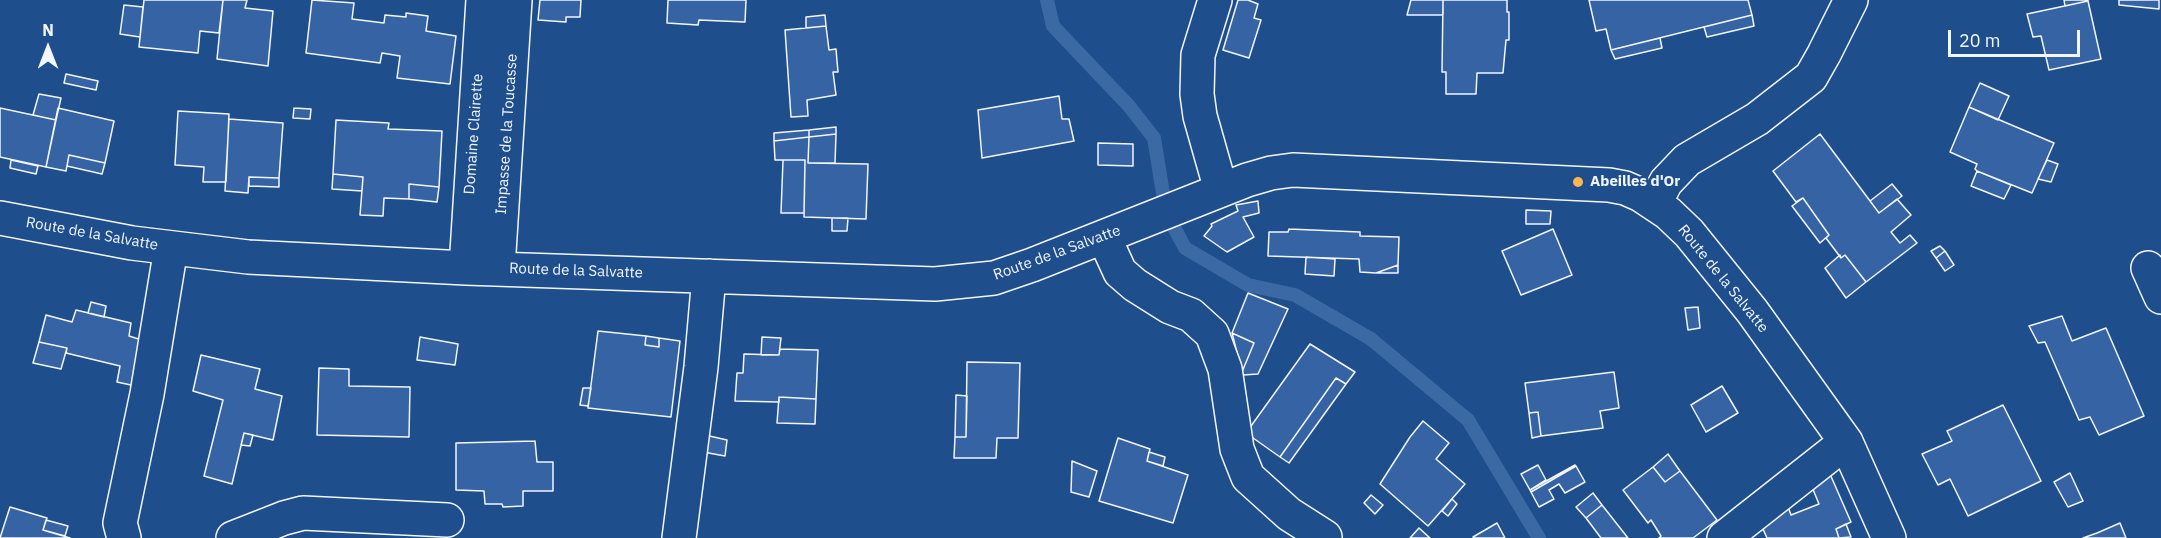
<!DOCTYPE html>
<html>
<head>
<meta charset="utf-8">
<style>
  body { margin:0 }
  #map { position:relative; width:2161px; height:538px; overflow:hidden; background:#1f4e8c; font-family:"IBM Plex Sans",sans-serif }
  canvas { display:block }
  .north { position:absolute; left:18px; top:18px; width:60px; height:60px; -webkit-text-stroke:4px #1f4e8c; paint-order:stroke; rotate:0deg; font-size:16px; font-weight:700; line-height:24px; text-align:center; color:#f2f6ff }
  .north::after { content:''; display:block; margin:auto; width:21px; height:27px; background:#f2f6ff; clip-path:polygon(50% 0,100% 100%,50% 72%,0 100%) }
  .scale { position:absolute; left:1948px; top:30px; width:132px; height:27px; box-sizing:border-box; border:3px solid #f2f6ff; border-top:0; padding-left:8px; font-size:18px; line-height:21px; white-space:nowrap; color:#f2f6ff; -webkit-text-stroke:4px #1f4e8c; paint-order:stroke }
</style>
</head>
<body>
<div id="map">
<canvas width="2161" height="538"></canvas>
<div class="north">N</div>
<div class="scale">20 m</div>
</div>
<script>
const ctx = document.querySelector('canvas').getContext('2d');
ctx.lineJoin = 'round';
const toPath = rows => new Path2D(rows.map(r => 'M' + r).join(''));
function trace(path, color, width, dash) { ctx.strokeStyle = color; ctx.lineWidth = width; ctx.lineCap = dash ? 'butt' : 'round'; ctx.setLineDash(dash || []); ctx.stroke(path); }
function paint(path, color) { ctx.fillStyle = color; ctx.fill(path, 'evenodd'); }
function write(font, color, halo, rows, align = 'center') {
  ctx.font = font + ' "IBM Plex Sans",sans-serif'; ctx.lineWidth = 4.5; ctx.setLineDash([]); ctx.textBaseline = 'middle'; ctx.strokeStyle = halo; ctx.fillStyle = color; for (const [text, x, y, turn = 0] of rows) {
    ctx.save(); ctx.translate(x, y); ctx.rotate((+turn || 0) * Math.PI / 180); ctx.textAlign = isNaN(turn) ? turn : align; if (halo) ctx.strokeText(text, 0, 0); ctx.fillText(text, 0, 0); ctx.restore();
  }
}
trace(toPath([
  [1047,0,1053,26,1129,106,1154,138,1166,212,1185,248,1248,285,1295,295,1371,339,1468,420,1539,538]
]), '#3b69a3', 14);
const building = toPath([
  [144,0,223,0,219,33,200,31,198,53,139,47,144,0],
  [223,0,247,0,245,8,273,11,268,66,217,59,223,0],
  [312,0,354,3,352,19,384,23,385,15,406,17,406,13,428,16,426,31,456,36,450,84,397,78,400,56,382,53,380,63,306,53,312,0],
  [540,0,581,0,580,17,566,17,566,22,538,20,540,0],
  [668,0,746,0,745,22,699,20,698,25,667,23,668,0],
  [1238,0,1248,0,1258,4,1254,18,1261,20,1249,58,1223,50,1238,0],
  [1411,0,1443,0,1443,15,1407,15,1411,0],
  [1443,0,1507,0,1507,12,1509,12,1509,40,1506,40,1503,73,1477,73,1476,94,1446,94,1446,72,1442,72,1443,0],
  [1589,0,1748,0,1752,15,1611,50,1606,29,1596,31,1589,0],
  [2064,0,2088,0,2088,1,2065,6,2064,0],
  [2119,0,2159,0,2159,9,2119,5,2119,0],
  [2088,1,2101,59,2049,70,2041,36,2033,37,2027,14,2088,1],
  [124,5,143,7,140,37,120,34,124,5],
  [825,15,826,26,806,28,806,17,825,15],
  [1752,15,1754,26,1707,37,1704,27,1752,15],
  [826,26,829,50,836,49,838,72,833,72,836,95,807,100,808,116,791,117,785,30,826,26],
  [1660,38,1662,48,1615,59,1611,50,1660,38],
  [66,74,98,81,96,90,64,83,66,74],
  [1980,83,2009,96,1998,120,1969,107,1980,83],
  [39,94,61,98,56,120,33,115,39,94],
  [1059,96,1062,119,1069,119,1074,141,982,158,978,110,1059,96],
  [1969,107,2054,143,2032,193,1977,171,1975,169,1977,164,1950,152,1969,107],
  [0,108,56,120,46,167,0,157,0,108],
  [58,108,114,121,105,163,69,155,66,171,46,167,58,108],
  [294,108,311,109,310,119,293,118,294,108],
  [178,111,229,114,226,182,203,182,204,167,175,165,178,111],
  [229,119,283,123,279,178,249,177,248,193,225,191,229,119],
  [336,120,389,123,388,129,442,131,439,187,409,184,409,199,384,198,383,216,360,215,363,177,333,174,336,120],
  [836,127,836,134,809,137,809,130,836,127],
  [809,130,809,137,774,141,774,133,809,130],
  [836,134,835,163,808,163,809,137,836,134],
  [1820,134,1879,213,1897,199,1911,215,1891,232,1900,243,1910,235,1917,243,1866,282,1845,255,1841,258,1826,238,1829,235,1803,198,1796,202,1773,171,1820,134],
  [809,137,808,163,868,164,866,219,804,217,805,160,775,160,774,141,809,137],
  [1098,143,1133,144,1133,166,1098,165,1098,143],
  [69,155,105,163,102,174,67,166,69,155],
  [11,160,38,166,36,174,10,168,11,160],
  [783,160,805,160,804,213,781,213,783,160],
  [2047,160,2058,164,2051,182,2038,179,2047,160],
  [1977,171,2011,185,2004,199,1971,186,1977,171],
  [333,174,363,177,362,191,332,189,333,174],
  [249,177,279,178,279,187,249,186,249,177],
  [409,184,439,187,437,202,409,199,409,184],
  [1892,184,1902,196,1879,213,1870,201,1892,184],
  [1803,198,1829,235,1820,243,1792,206,1803,198],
  [1258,201,1259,213,1243,217,1254,237,1227,252,1204,236,1212,226,1211,224,1238,211,1236,205,1258,201],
  [1526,210,1551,211,1550,224,1526,224,1526,210],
  [832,218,848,218,847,231,832,231,832,218],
  [1289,229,1360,232,1360,236,1399,237,1398,265,1376,273,1360,272,1359,259,1268,256,1269,232,1288,232,1289,229],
  [1553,229,1572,275,1521,295,1502,251,1553,229],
  [1940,246,1945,251,1936,258,1931,251,1940,246],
  [1945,251,1954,265,1945,271,1936,258,1945,251],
  [1840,255,1841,258,1845,255,1866,282,1846,298,1825,268,1840,255],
  [1306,257,1335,259,1334,276,1305,274,1306,257],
  [1398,265,1398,273,1376,273,1398,265],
  [1248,293,1288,309,1258,374,1243,375,1242,372,1254,343,1232,333,1248,293],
  [91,302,106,306,104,317,88,313,91,302],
  [1698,307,1700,328,1688,330,1685,308,1698,307],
  [76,310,131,323,129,336,145,341,140,387,117,382,120,366,66,353,67,348,39,342,46,315,72,322,76,310],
  [2062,316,2072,341,2106,328,2144,416,2099,435,2090,417,2079,420,2045,342,2038,343,2029,326,2062,316],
  [598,331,646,336,645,345,659,347,659,338,680,341,671,417,588,408,598,331],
  [1232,333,1254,343,1242,372,1232,333],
  [646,336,659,338,659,347,645,345,646,336],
  [420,337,458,344,455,365,417,360,420,337],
  [762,337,781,338,779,355,761,355,762,337],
  [39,342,67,348,61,369,33,363,39,342],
  [1310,344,1355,372,1346,384,1336,378,1280,457,1246,433,1310,344],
  [780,349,818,350,816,399,779,397,779,402,735,401,737,373,743,373,744,354,779,355,780,349],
  [201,355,260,369,255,389,282,396,273,440,244,433,232,484,204,476,223,400,193,391,201,355],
  [967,362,1020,363,1018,438,997,438,996,458,954,458,955,437,966,437,967,362],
  [319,368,349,369,349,386,410,387,409,437,317,435,319,368],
  [1614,372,1619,408,1600,411,1603,428,1541,436,1538,412,1529,413,1525,383,1614,372],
  [1336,378,1346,384,1289,463,1280,457,1336,378],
  [1722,386,1738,413,1706,432,1691,405,1722,386],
  [583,388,591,388,588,406,580,405,583,388],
  [956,395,967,396,966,437,955,437,956,395],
  [779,397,816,399,815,424,777,423,779,397],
  [2003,405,2041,481,1968,516,1950,479,1938,485,1922,454,1952,441,1947,431,2003,405],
  [1538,412,1541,436,1532,438,1529,413,1538,412],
  [1423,421,1449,443,1436,459,1465,484,1428,526,1380,484,1410,437,1423,421],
  [244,433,253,435,250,446,241,445,244,433],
  [705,435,727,440,725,456,703,452,705,435],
  [1118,438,1150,449,1147,461,1188,475,1173,523,1099,501,1118,438],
  [535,441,537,462,553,462,553,491,523,491,523,506,503,507,502,504,485,504,484,491,456,490,456,443,535,441],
  [1149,452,1165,457,1163,466,1147,461,1149,452],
  [1668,454,1680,471,1665,482,1653,467,1668,454],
  [1072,461,1097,471,1089,497,1071,492,1072,461],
  [1538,465,1546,480,1530,490,1521,474,1538,465],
  [1575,465,1576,466,1531,492,1530,490,1575,465],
  [1576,466,1585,482,1565,493,1559,484,1549,490,1554,499,1539,507,1531,492,1576,466],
  [1653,467,1665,482,1680,471,1717,520,1693,538,1659,538,1661,536,1651,520,1648,523,1623,490,1653,467],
  [2070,473,2083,501,2068,507,2054,482,2070,473],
  [1830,474,1851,522,1836,529,1839,538,1767,538,1763,529,1756,534,1752,527,1787,504,1791,515,1819,504,1812,487,1830,474],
  [1593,493,1602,505,1586,518,1576,507,1593,493],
  [1371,495,1383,505,1375,514,1364,503,1371,495],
  [1452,499,1457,504,1448,516,1442,511,1452,499],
  [1602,505,1628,538,1601,538,1586,518,1602,505],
  [10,507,47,518,43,530,70,538,0,538,10,507],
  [46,520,68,526,65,536,43,530,46,520],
  [1497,523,1505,538,1474,538,1473,537,1497,523],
  [2120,523,2126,538,2083,538,2097,533,2120,523],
  [1846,524,1851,537,1839,538,1836,529,1846,524],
  [1419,528,1430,538,1410,538,1419,528]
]);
paint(building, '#3563a3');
trace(building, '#f2f6ff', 1.5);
const minor = toPath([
  [1215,0,1198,55,1197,94,1200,116,1221,190],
  [1655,203,1666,182,1687,160,1757,119,1811,77,1824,54,1851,0],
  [0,218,132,243,248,257,466,268,935,284,994,278,1032,265,1247,180,1271,173,1293,170,1609,185,1625,188,1641,195,1668,213,1689,233,1752,311,1846,442,1889,538],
  [1104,237,1120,272,1135,285,1170,307,1191,315,1212,334,1225,369,1237,449,1248,477,1289,514,1325,537],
  [466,268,483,0],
  [498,268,515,0],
  [2148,268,2161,297],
  [124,538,120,523,147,394,171,248],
  [233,538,284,518,303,513,447,520],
  [679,538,701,367,709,276],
  [1724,538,1846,442]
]);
trace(minor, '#f2f6ff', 36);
trace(minor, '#1f4e8c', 33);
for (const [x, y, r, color] of [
  [1578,182,6,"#ffb74d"]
]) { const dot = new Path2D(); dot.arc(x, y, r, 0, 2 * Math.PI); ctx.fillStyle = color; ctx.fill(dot); trace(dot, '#1f4e8c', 2); }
write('15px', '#f2f6ff', '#1f4e8c', [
  ["Domaine Clairette",474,134,-86],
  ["Impasse de la Toucasse",507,134,-86],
  ["Route de la Salvatte",92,234,10],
  ["Route de la Salvatte",1057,253,-20],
  ["Route de la Salvatte",576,271,2],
  ["Route de la Salvatte",1723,279,51]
]);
write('bold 15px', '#f2f6ff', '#1f4e8c', [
  ["Abeilles d'Or",1590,182]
], 'left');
</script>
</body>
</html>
